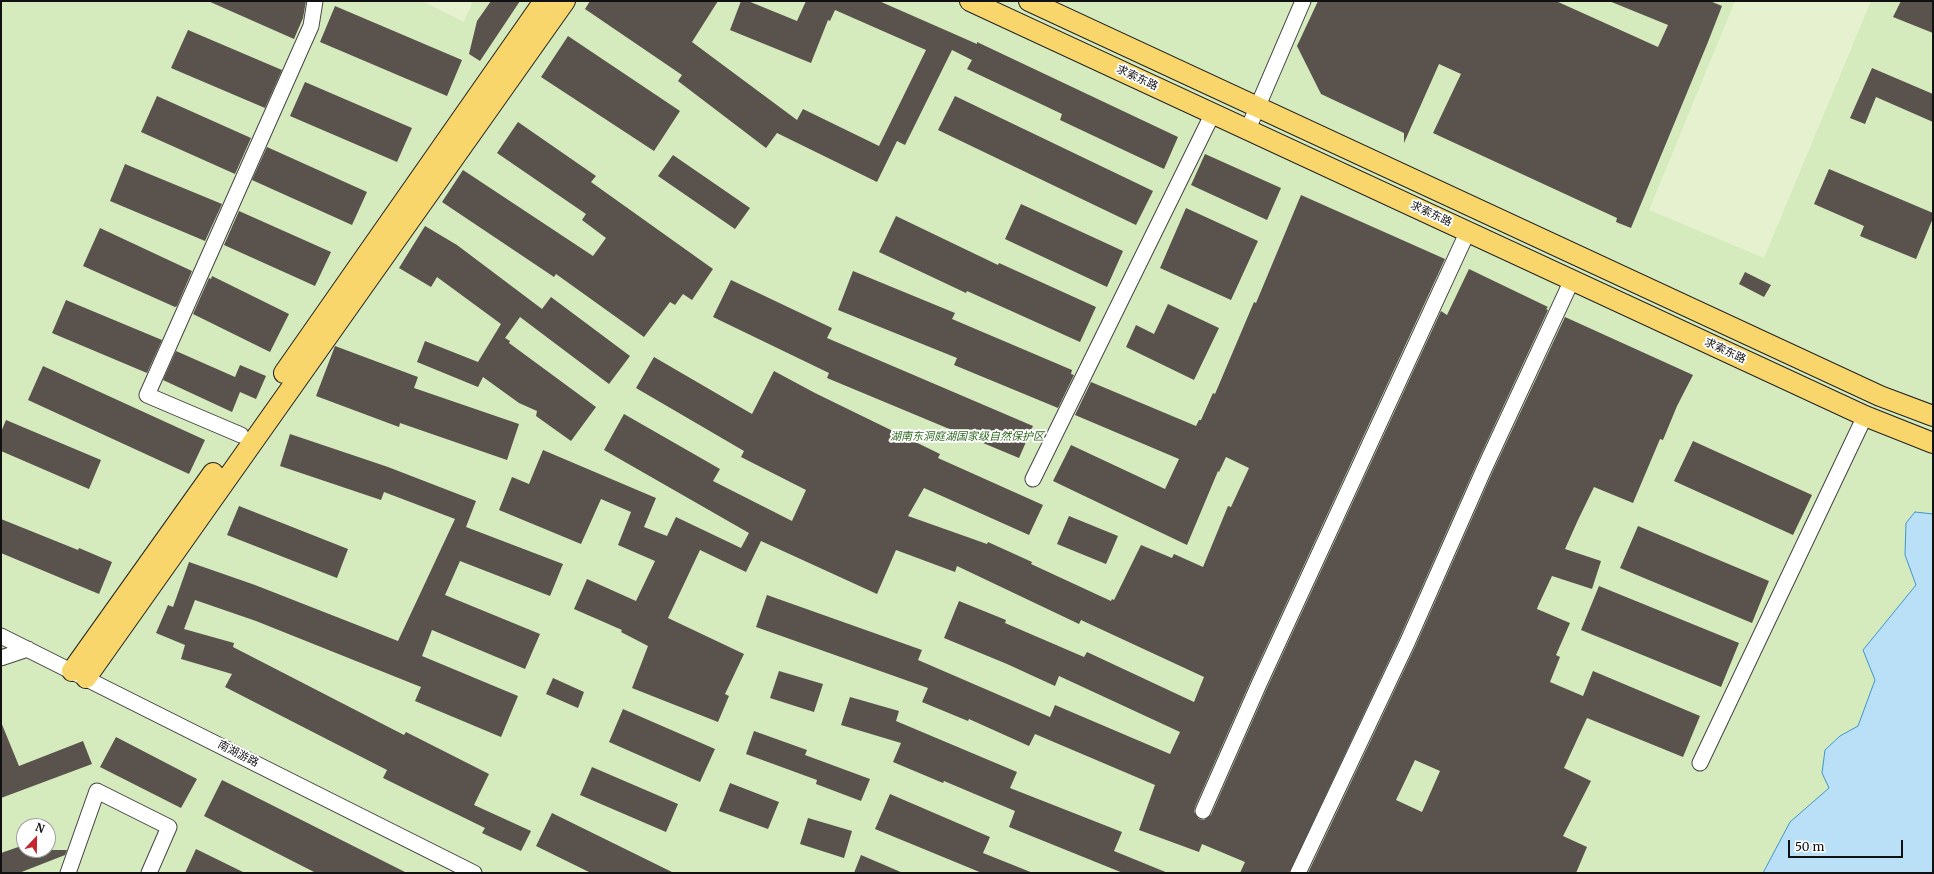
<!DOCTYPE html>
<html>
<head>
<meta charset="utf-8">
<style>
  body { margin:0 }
  #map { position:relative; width:1934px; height:874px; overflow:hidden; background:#fffdf5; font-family:Merriweather,serif }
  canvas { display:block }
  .frame { position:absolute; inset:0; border:2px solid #111; pointer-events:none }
  .north { position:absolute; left:16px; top:818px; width:40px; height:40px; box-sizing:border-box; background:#fff; border:1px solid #a0a0a0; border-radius:50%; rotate:22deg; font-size:11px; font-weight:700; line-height:16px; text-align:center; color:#111 }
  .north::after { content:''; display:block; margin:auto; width:14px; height:18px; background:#c4262e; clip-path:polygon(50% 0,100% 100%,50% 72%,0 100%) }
  .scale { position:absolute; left:1788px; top:840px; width:115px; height:18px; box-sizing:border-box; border:2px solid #111; border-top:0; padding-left:5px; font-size:12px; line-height:14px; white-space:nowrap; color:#111; -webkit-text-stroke:3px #fff; paint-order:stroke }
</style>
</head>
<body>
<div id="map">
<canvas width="1934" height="874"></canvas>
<div class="frame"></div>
<div class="north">N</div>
<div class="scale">50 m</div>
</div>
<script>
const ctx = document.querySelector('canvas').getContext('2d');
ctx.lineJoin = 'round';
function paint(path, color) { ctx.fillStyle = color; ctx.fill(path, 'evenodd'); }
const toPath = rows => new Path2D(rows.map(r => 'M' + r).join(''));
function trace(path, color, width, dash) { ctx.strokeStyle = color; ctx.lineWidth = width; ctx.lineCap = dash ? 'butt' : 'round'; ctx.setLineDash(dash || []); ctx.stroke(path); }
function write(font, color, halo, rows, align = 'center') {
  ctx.font = font + ' Merriweather,"Noto Sans SC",serif'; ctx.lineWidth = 4; ctx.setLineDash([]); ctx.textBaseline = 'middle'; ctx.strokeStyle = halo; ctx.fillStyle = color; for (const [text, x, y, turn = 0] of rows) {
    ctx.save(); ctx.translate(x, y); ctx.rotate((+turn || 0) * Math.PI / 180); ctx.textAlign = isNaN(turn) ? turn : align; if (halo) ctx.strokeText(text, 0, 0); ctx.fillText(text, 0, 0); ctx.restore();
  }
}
paint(toPath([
  [1,1,1933,1,1933,873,1,873],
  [24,826,48,826,48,850,24,850]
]), '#d5ebbd');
paint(toPath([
  [422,1,473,1,464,22],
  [1735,1,1871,1,1764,258,1649,210]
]), '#e6f2cf');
const water = toPath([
  [1915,512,1933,514,1933,873,1763,873,1790,822,1829,788,1822,773,1825,750,1840,736,1858,726,1875,680,1863,650,1916,585,1905,555,1906,523,1915,512]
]);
paint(water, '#b9e0f7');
trace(water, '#3f96cf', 1);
paint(toPath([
  [208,1,306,1,303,18,294,39],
  [491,1,520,1,480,61,469,54,477,21],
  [590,1,718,1,692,42,797,120,803,109,879,146,926,50,835,10,830,21,828,20,811,63,730,30,741,1,748,1,797,21,806,1,879,1,977,44,977,42,1178,137,1164,169,1060,120,1062,114,967,69,972,60,952,50,905,145,897,141,877,182,777,133,766,148,678,81,682,75,585,9],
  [1318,1,1556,1,1658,47,1668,25,1609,1,1710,1,1722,6,1708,42,1631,228,1616,222,1617,218,1433,133,1461,74,1439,64,1404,143,1404,133,1321,94,1297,46],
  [1901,1,1933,1,1933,33,1893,17],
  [335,6,462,60,447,96,320,42],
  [188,30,282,70,265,108,171,68],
  [568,36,680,111,654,151,541,77],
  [1872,68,1933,94,1933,122,1876,97,1865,124,1850,118],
  [305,82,412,128,397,162,290,116],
  [157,96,251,138,235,174,141,132],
  [955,96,1153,191,1136,225,938,130],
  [518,122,596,176,591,182,713,269,692,300,683,294,675,305,670,302,644,337,556,274,554,277,442,202,463,170,593,256,606,238,582,220,586,214,497,153],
  [267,147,367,192,352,225,252,180],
  [1205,154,1281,188,1267,220,1191,185],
  [673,155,750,208,735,229,658,176],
  [125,164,222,204,205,241,110,201],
  [1829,169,1933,213,1933,218,1916,259,1860,236,1864,226,1814,204],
  [1301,195,1445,259,1251,680,1195,807,1194,812,1199,819,1204,820,1211,815,1267,688,1441,311,1447,315,1469,269,1548,307,1546,309,1548,310,1477,463,1399,639,1289,873,1240,873,1245,862,1202,844,1199,852,1139,830,1155,785,1035,734,1029,746,969,719,968,721,922,702,928,688,756,627,767,595,922,650,918,660,1050,717,1055,705,1170,754,1180,732,1059,676,1055,686,1007,664,944,638,959,601,1006,620,1005,623,1084,657,1087,652,1194,702,1204,677,1081,620,1079,624,957,566,955,572,896,550,877,594,761,541,746,572,700,550,668,618,744,654,725,694,729,696,718,722,632,688,648,646,621,632,622,630,574,609,587,579,636,601,655,561,618,545,631,512,601,499,581,544,499,510,512,477,529,484,543,450,656,498,644,527,667,536,676,517,741,548,749,533,604,450,624,414,720,469,713,481,792,521,806,490,741,457,744,451,636,388,654,357,752,414,774,371,815,393,940,454,938,458,1043,505,1029,535,924,488,908,516,987,544,988,542,1032,562,1031,564,1111,601,1112,599,1114,600,1141,545,1172,558,1174,554,1203,567,1228,506,1231,507,1249,468,1226,457,1219,472,1218,471,1187,545,1053,481,1071,445,1165,489,1179,459,1075,415,1091,382,1196,426,1199,420,1201,420,1213,393,1215,394,1254,302,1256,303],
  [1021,204,1123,251,1107,287,1005,239],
  [1186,208,1258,241,1231,300,1160,268],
  [239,211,331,252,315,286,224,245],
  [896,216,998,265,999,263,1096,307,1080,342,967,291,966,293,879,252],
  [425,226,457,245,542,309,551,297,630,356,609,384,520,317,505,338,510,341,509,343,596,407,571,441,536,416,537,411,519,403,483,377,478,387,417,362,425,341,478,362,501,324,437,277,431,287,399,268],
  [100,228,192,271,177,306,175,307,83,266],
  [853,271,955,313,952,319,1072,370,1071,374,1074,375,1058,408,954,365,957,358,838,310],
  [1745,272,1771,285,1764,297,1739,284],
  [212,276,289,314,270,352,193,314,209,278,211,279],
  [731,280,832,328,827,338,1033,426,1019,458,827,378,829,373,713,317],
  [66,300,162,340,147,373,52,333],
  [1168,304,1219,328,1194,380,1126,347,1136,325,1154,334],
  [1565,317,1693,375,1677,406,1663,440,1660,439,1633,503,1594,487,1578,520,1565,549,1601,561,1592,589,1552,576,1538,606,1537,609,1570,623,1556,655,1560,657,1550,682,1583,696,1593,671,1700,716,1683,757,1587,718,1564,768,1591,781,1563,836,1587,847,1576,873,1308,873,1415,647,1493,471],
  [1415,760,1440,771,1422,812,1396,800],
  [335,346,418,377,414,388,519,424,507,460,400,423,399,427,316,396],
  [176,351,235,377,240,365,266,376,256,399,240,392,232,412,163,380],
  [43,366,205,440,189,474,28,400],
  [6,420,101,460,89,489,1,451,1,432],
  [290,434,388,467,476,501,466,527,563,564,550,596,460,561,445,595,540,634,525,669,432,630,422,656,518,696,501,737,415,701,421,687,256,621,195,600,184,629,234,643,233,647,404,735,406,732,489,774,474,805,531,831,521,851,482,833,485,828,383,778,387,770,225,687,232,674,181,659,185,645,156,633,168,605,173,607,189,562,255,585,398,641,455,519,384,492,381,500,280,466],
  [1693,441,1812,495,1793,535,1674,481],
  [239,506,348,549,337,578,227,535],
  [1069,516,1118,536,1106,564,1057,544],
  [1,519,78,550,79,548,112,562,99,594,1,553],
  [1638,526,1769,581,1752,623,1620,568],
  [1599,586,1739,643,1721,687,1581,630],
  [779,671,823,684,814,712,770,698],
  [553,678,584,692,578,708,546,694],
  [850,697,899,711,896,721,1017,772,1010,788,1122,832,1114,851,1168,873,1123,873,1009,827,1015,811,944,781,943,783,893,762,901,743,841,725],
  [623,709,715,749,700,782,609,742],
  [1,722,19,766,83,741,92,764,1,798],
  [754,731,807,750,805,755,870,779,861,801,816,784,817,780,746,754],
  [116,737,197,779,181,808,100,767],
  [592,767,678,804,666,832,580,795],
  [222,780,407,873,316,873,204,816],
  [730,783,779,802,768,829,719,811],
  [890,794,990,837,983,853,1033,873,982,873,875,829],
  [552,813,674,873,591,873,536,846],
  [808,818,852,831,844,858,800,844],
  [24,845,24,850,67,850,65,855,19,873,1,873,1,853],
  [196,849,245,873,185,873],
  [861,855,903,873,854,873]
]), '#5a524d');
const minor = toPath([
  [1248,129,1303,1],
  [241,435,147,395,311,26,315,1],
  [1033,479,1213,113],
  [1,636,474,873],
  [1,658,28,649],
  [1700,763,1865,416],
  [1203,811,1259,684,1468,231],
  [68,873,97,791,169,827,149,873],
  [1298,873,1407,643,1485,467,1572,280]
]);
const major = toPath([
  [970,1,1865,416,1933,443],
  [1029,1,1880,396,1933,416],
  [284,373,544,1],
  [72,671,213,473],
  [86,678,565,1]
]);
trace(minor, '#444', 17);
trace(major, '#222', 22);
trace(minor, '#fff', 15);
trace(major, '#f9d66b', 20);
write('11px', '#111', '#fff', [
  ["求索东路",1137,78,25],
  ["求索东路",1431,214,25],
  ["求索东路",1725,351,25],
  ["南湖游路",238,754,27]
]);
write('italic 11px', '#2f6b1f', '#fff', [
  ["湖南东洞庭湖国家级自然保护区",967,437]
]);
</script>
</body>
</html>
